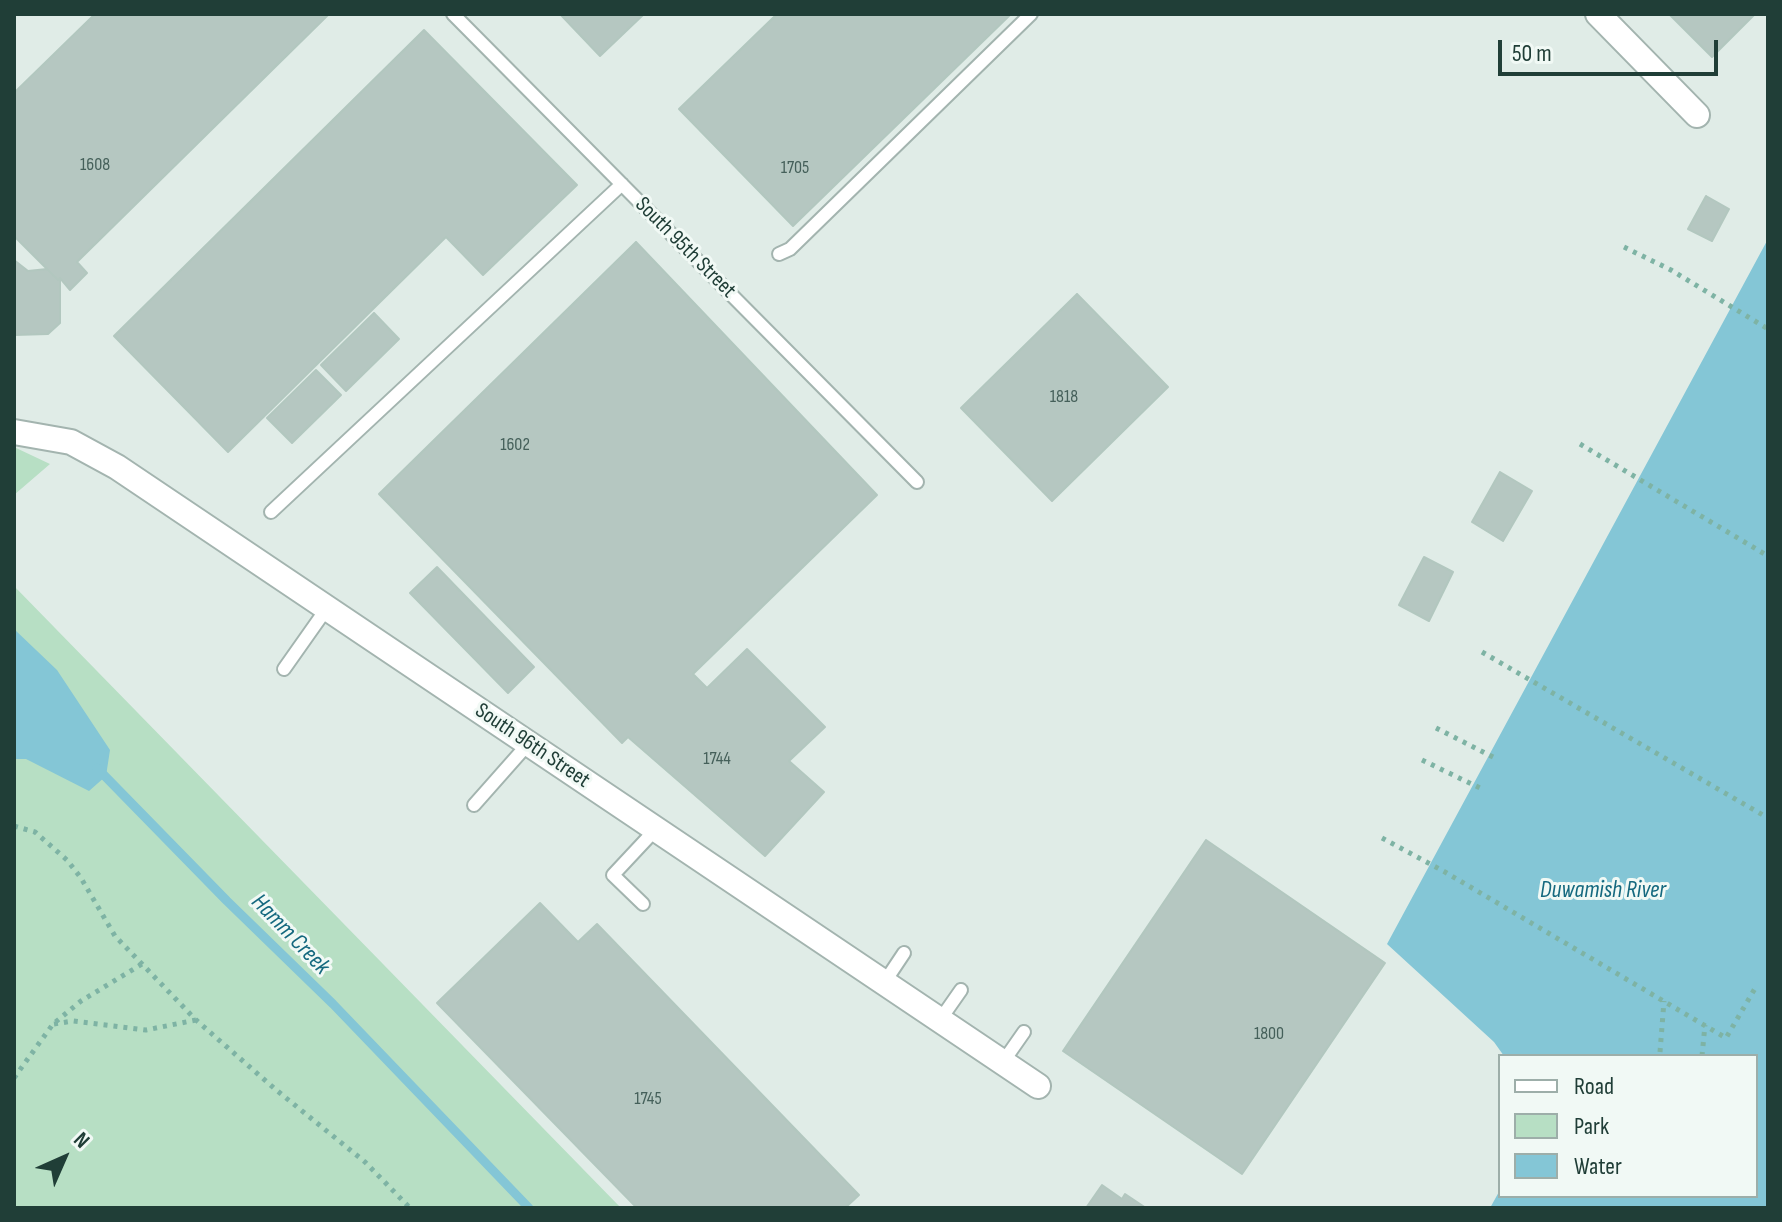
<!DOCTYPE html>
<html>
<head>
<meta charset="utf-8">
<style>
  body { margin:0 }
  #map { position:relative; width:1782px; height:1222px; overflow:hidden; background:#e0ece7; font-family:"Sofia Sans Condensed",sans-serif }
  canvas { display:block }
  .frame { position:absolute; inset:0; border:16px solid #203e37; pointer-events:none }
  .legend { position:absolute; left:1498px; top:1054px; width:260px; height:144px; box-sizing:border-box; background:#f1f9f5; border:2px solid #9daea9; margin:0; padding:10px 14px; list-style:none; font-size:24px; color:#203e37 }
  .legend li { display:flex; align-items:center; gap:16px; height:40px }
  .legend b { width:40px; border:2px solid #9daea9 }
  .north { position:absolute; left:24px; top:1118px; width:80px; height:80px; -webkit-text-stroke:6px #f1f9f5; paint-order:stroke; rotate:45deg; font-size:22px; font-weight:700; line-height:32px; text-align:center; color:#203e37 }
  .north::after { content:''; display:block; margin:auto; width:28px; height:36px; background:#203e37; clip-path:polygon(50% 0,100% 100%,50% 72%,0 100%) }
  .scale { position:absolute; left:1498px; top:40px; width:220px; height:36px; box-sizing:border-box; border:4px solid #203e37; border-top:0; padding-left:10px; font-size:24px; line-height:28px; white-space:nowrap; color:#203e37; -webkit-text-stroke:6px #f1f9f5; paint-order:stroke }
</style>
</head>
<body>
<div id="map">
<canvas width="1782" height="1222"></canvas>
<div class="frame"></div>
<ul class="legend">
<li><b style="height:10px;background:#fff"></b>Road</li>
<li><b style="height:22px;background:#b7dfc4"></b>Park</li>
<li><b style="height:22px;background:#84c6d6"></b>Water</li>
</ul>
<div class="north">N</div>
<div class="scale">50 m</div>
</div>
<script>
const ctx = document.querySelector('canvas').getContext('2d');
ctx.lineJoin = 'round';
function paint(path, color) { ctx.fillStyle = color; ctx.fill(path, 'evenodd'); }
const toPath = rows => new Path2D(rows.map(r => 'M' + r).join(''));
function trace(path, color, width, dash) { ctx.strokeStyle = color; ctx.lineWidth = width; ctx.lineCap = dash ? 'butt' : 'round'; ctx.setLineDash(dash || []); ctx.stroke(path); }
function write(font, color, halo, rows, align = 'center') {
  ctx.font = font + ' "Sofia Sans Condensed",sans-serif'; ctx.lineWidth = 6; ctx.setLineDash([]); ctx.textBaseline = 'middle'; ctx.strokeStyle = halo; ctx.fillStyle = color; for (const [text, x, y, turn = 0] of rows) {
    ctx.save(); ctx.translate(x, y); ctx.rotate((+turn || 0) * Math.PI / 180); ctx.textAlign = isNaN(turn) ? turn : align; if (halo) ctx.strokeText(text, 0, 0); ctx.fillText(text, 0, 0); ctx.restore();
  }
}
paint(toPath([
  [14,447,50,464,14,495],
  [14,586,383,964,621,1208,14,1208]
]), '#b7dfc4');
paint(toPath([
  [1768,239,1768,1208,1490,1208,1500,1190,1500,1196,1756,1196,1756,1056,1504,1056,1494,1042,1387,944],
  [14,629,57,670,110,750,106,776,89,791,26,759,14,759]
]), '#84c6d6');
trace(toPath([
  [97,768,227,901,333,1004,529,1208]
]), '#84c6d6', 9);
const building = toPath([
  [95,14,329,14,77,262,87,273,70,290,60,278,58,280,14,236,14,93,95,14],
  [560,14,644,14,600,56,560,14],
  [777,14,1011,14,793,226,679,109,777,14],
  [1669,14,1755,14,1712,57,1669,14],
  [424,30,577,185,483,275,446,237,228,452,114,336,424,30],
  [1706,196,1729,209,1712,241,1688,229,1706,196],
  [636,242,877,495,693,674,707,688,747,649,825,727,789,761,824,792,765,856,628,737,622,743,379,494,636,242],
  [14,260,28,271,47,269,58,280,60,278,60,323,48,334,14,335,14,260],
  [1077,294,1168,387,1052,501,961,408,1077,294],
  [374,313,399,339,346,391,321,365,374,313],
  [316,370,341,395,292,443,267,418,316,370],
  [1500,472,1532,491,1503,541,1472,522,1500,472],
  [1424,557,1453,572,1429,621,1399,605,1424,557],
  [437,567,534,667,508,693,410,593,437,567],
  [1206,840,1385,963,1242,1174,1063,1051,1206,840],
  [540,903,578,942,597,924,859,1195,845,1208,637,1208,437,1003,540,903],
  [1102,1185,1122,1199,1125,1194,1146,1208,1086,1208,1102,1185]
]);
paint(building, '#b5c7c1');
trace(building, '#b2c7bf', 2);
const service = toPath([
  [453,14,917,482],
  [779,254,790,249,1031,14],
  [271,512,622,184],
  [284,669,327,608],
  [474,805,528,744],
  [643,904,613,875,656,829],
  [884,983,904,953],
  [940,1020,961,990],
  [1003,1062,1024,1032]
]);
const minor = toPath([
  [1598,14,1697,115],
  [14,432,71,442,117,467,1038,1086]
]);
trace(service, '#a3b4af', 16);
trace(minor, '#a3b4af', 28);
trace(toPath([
  [1624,247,1671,270,1768,329],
  [1580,444,1768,556],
  [1482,652,1768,818],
  [1436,728,1495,758],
  [1422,760,1480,788],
  [14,826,35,832,67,860,81,878,115,936,196,1020,275,1089,365,1162,410,1208],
  [1382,838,1445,872,1726,1038,1757,985],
  [54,1024,73,1021,146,1030,196,1020],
  [1660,1052,1664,1001],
  [1702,1056,1705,1025],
  [14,1078,53,1024,81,1001,142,964]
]), '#7eb3a4', 5, [4, 6]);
trace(service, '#fff', 12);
trace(minor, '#fff', 24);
write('18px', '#45605a', null, [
  ["1608",95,165],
  ["1705",795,168],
  ["1818",1064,397],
  ["1602",515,445],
  ["1744",717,759],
  ["1800",1269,1034],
  ["1745",648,1099]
]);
write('22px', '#203e37', '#f1f9f5', [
  ["South 95th Street",685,248,45],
  ["South 96th Street",532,746,34]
]);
write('italic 24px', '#15697f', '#f1f9f5', [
  ["Duwamish River",1603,891],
  ["Hamm Creek",290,935,46]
]);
</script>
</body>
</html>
